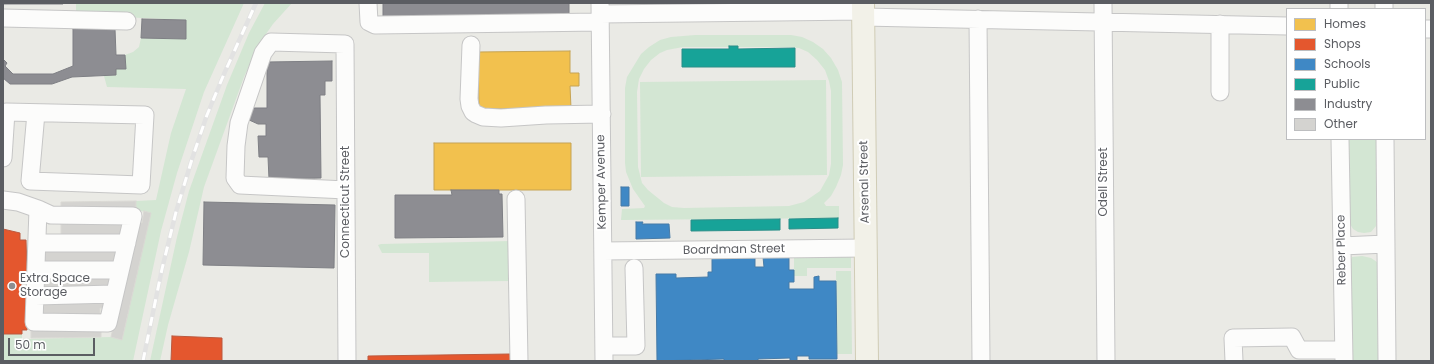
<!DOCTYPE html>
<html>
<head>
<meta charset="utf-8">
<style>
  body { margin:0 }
  #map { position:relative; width:1434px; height:364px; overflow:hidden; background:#eaeae5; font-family:Poppins,sans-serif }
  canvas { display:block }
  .frame { position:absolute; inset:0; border:4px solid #5b5d62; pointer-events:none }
  .legend { position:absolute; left:1286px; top:8px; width:140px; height:132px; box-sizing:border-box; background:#fff; border:1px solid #bdbec0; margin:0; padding:5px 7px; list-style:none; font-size:12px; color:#5b5d62 }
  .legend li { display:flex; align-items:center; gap:8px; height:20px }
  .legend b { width:20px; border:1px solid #bdbec0 }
  .scale { position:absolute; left:8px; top:338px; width:87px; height:18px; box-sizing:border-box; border:2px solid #5b5d62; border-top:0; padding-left:5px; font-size:12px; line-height:14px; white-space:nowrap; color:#5b5d62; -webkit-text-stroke:3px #fff; paint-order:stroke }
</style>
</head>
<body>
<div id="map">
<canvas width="1434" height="364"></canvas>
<div class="frame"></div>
<ul class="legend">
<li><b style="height:11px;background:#f2c14e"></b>Homes</li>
<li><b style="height:11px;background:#e4572e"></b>Shops</li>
<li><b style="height:11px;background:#3f88c5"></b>Schools</li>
<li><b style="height:11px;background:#17a398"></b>Public</li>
<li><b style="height:11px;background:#8d8d92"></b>Industry</li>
<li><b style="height:11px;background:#d4d3d0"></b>Other</li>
</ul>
<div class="scale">50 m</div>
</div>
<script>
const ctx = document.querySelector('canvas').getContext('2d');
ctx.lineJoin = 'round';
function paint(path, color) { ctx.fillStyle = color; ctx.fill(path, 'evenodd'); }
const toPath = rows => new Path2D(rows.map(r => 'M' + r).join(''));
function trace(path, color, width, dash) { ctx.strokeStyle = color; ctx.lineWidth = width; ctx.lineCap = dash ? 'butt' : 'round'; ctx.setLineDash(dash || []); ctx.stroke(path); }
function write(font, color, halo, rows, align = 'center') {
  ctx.font = font + ' Poppins,sans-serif'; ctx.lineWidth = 4; ctx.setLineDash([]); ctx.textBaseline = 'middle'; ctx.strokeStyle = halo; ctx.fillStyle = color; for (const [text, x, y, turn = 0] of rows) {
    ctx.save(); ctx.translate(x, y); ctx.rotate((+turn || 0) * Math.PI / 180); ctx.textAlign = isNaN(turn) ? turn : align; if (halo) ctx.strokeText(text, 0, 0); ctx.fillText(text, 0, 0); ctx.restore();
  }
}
paint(toPath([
  [76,3,244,3,204,92,177,173,161,231,133,361,3,361,3,334,22,334,22,339,111,337,122,340,150,213,136,210,136,201,156,200,171,133,186,89,107,87,104,76,116,75,116,69,125,69,125,55,133,52,139,47,141,38,186,39,186,20,76,15],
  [265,3,292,3,273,24,259,44,244,77,204,187,189,252,168,325,160,361,150,361,177,237,189,191,227,85,249,33],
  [695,35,791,35,802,37,813,42,823,49,831,58,838,70,842,82,843,165,841,175,836,187,831,196,824,203,826,206,839,206,839,218,621,220,622,209,644,208,645,206,633,189,626,172,625,163,625,88,627,77,641,54,649,47,660,40,671,37],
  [683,47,789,47,799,48,808,52,817,60,825,70,829,81,831,91,831,164,829,175,820,191,804,202,789,206,684,208,672,207,664,203,648,190,642,183,638,167,637,92,639,79,644,69,651,60,660,53,667,50],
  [826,80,827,175,641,177,640,82],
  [1349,139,1376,139,1376,226,1371,232,1364,233,1358,232,1353,229,1350,224],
  [511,241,510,281,429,282,429,253,382,253,378,245,381,244],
  [794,256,851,256,851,268,807,268,807,276,794,276],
  [1362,256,1371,258,1377,262,1378,361,1350,361,1350,262,1352,257],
  [836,271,851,271,852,354,837,354]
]), '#d3e6d3');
const homes = toPath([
  [570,51,570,73,579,73,579,86,570,86,571,108,479,109,478,52,570,51],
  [434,143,571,143,571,190,434,190,434,143]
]);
paint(homes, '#f2c14e');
trace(homes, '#c5a354', 1);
const shops = toPath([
  [3,229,20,233,20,240,26,240,27,277,21,277,21,294,27,294,27,330,22,330,22,334,3,334,3,229],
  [172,336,222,338,222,361,171,361,172,336],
  [511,354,511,361,368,361,368,356,511,354]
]);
paint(shops, '#e4572e');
trace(shops, '#bb593e', 1);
const schools = toPath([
  [621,187,629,187,629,206,621,206,621,187],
  [636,222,643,222,642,224,669,224,670,238,636,239,636,222],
  [755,257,755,267,764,267,763,257,789,257,789,270,794,270,794,282,789,282,789,289,814,289,814,277,819,276,819,281,836,281,837,359,809,359,809,356,797,356,797,361,790,361,790,358,758,359,758,361,724,361,724,359,657,361,656,274,676,274,676,278,708,277,708,272,712,272,712,258,755,257]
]);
paint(schools, '#3f88c5');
trace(schools, '#477ba7', 1);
const public = toPath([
  [729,46,738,46,738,49,795,48,795,67,682,67,682,49,729,49,729,46],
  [838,218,838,228,789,229,789,219,838,218],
  [780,219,780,230,691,231,691,220,780,219]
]);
paint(public, '#17a398');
trace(public, '#2b8e88', 1);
const industry = toPath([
  [3,3,63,3,63,4,3,4,3,3],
  [383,3,569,3,569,15,383,19,383,3],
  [142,19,186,20,186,39,141,38,142,19],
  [73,29,115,29,116,55,125,55,126,69,116,69,116,75,72,77,52,84,10,84,3,78,3,59,7,63,5,66,13,74,53,74,73,66,73,29],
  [332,61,332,81,325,81,325,95,320,95,321,178,269,179,268,157,259,157,258,136,266,136,266,124,258,124,247,119,252,108,267,108,267,62,332,61],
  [451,190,499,190,499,194,502,194,503,237,395,238,395,195,452,195,451,190],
  [204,202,335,205,334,268,203,265,204,202]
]);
paint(industry, '#8d8d92');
trace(industry, '#7e7f84', 1);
const building = toPath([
  [136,201,136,210,61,210,61,202,136,201],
  [144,211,151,213,122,340,111,337,125,274,139,223,142,223,144,211],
  [125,222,125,236,61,236,61,223,125,222],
  [40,249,121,249,115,263,40,264,40,249],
  [110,275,111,290,41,290,40,276,110,275],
  [105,302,105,308,100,308,100,317,41,317,41,303,105,302],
  [101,329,101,337,31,338,31,330,101,329]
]);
paint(building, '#d4d3d0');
trace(building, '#dad9d4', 1);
const minor = toPath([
  [368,3,369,22,375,25,600,22],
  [600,3,604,361],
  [1103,3,1106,361],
  [1339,3,1339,9],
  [1384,9,1384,3],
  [600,14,863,11],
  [863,17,1287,26],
  [3,18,127,21],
  [978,19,981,361],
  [1220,24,1220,92],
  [1425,29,1431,29],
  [471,45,469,99,470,106,473,112,476,114,483,117,501,118,546,115,602,114],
  [1340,139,1344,361],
  [1385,139,1387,361],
  [3,158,6,112,145,115,141,185,30,181,36,113],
  [346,190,240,185,235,178,236,146,239,123,263,53,271,42,345,44,347,361],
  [516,199,519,361],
  [3,200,18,202,38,209,51,215,133,216,108,323,34,322,38,209],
  [37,243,127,243],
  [1342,246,1386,244],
  [603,251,865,248],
  [36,270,120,270],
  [35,296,114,294],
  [604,346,636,346,634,268],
  [1234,361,1233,338,1292,337,1299,350,1343,350]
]);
const major = toPath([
  [863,3,867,361]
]);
trace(minor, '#c6c6c6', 19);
trace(major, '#d0ccb5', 24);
trace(minor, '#fcfcfb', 17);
trace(major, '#f2f1e8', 22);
const rail = toPath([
  [143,361,162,269,176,212,192,159,207,115,224,74,256,3]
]);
trace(rail, '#e2e2e2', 4.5);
trace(rail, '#fff', 3, [9]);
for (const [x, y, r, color] of [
  [12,286,4,"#8d8e90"]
]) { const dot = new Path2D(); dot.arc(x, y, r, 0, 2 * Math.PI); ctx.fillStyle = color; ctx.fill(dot); trace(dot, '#fff', 1.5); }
write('12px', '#5b5d62', '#fff', [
  ["Kemper Avenue",602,182,-91],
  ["Arsenal Street",865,182,-91],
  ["Odell Street",1104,182,-90],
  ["Connecticut Street",346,202,-90],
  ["Boardman Street",734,250,-1],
  ["Reber Place",1342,250,-91]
]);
write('12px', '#5b5d62', '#fff', [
  ["Extra Space",20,279],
  ["Storage",20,293]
], 'left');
</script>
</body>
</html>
